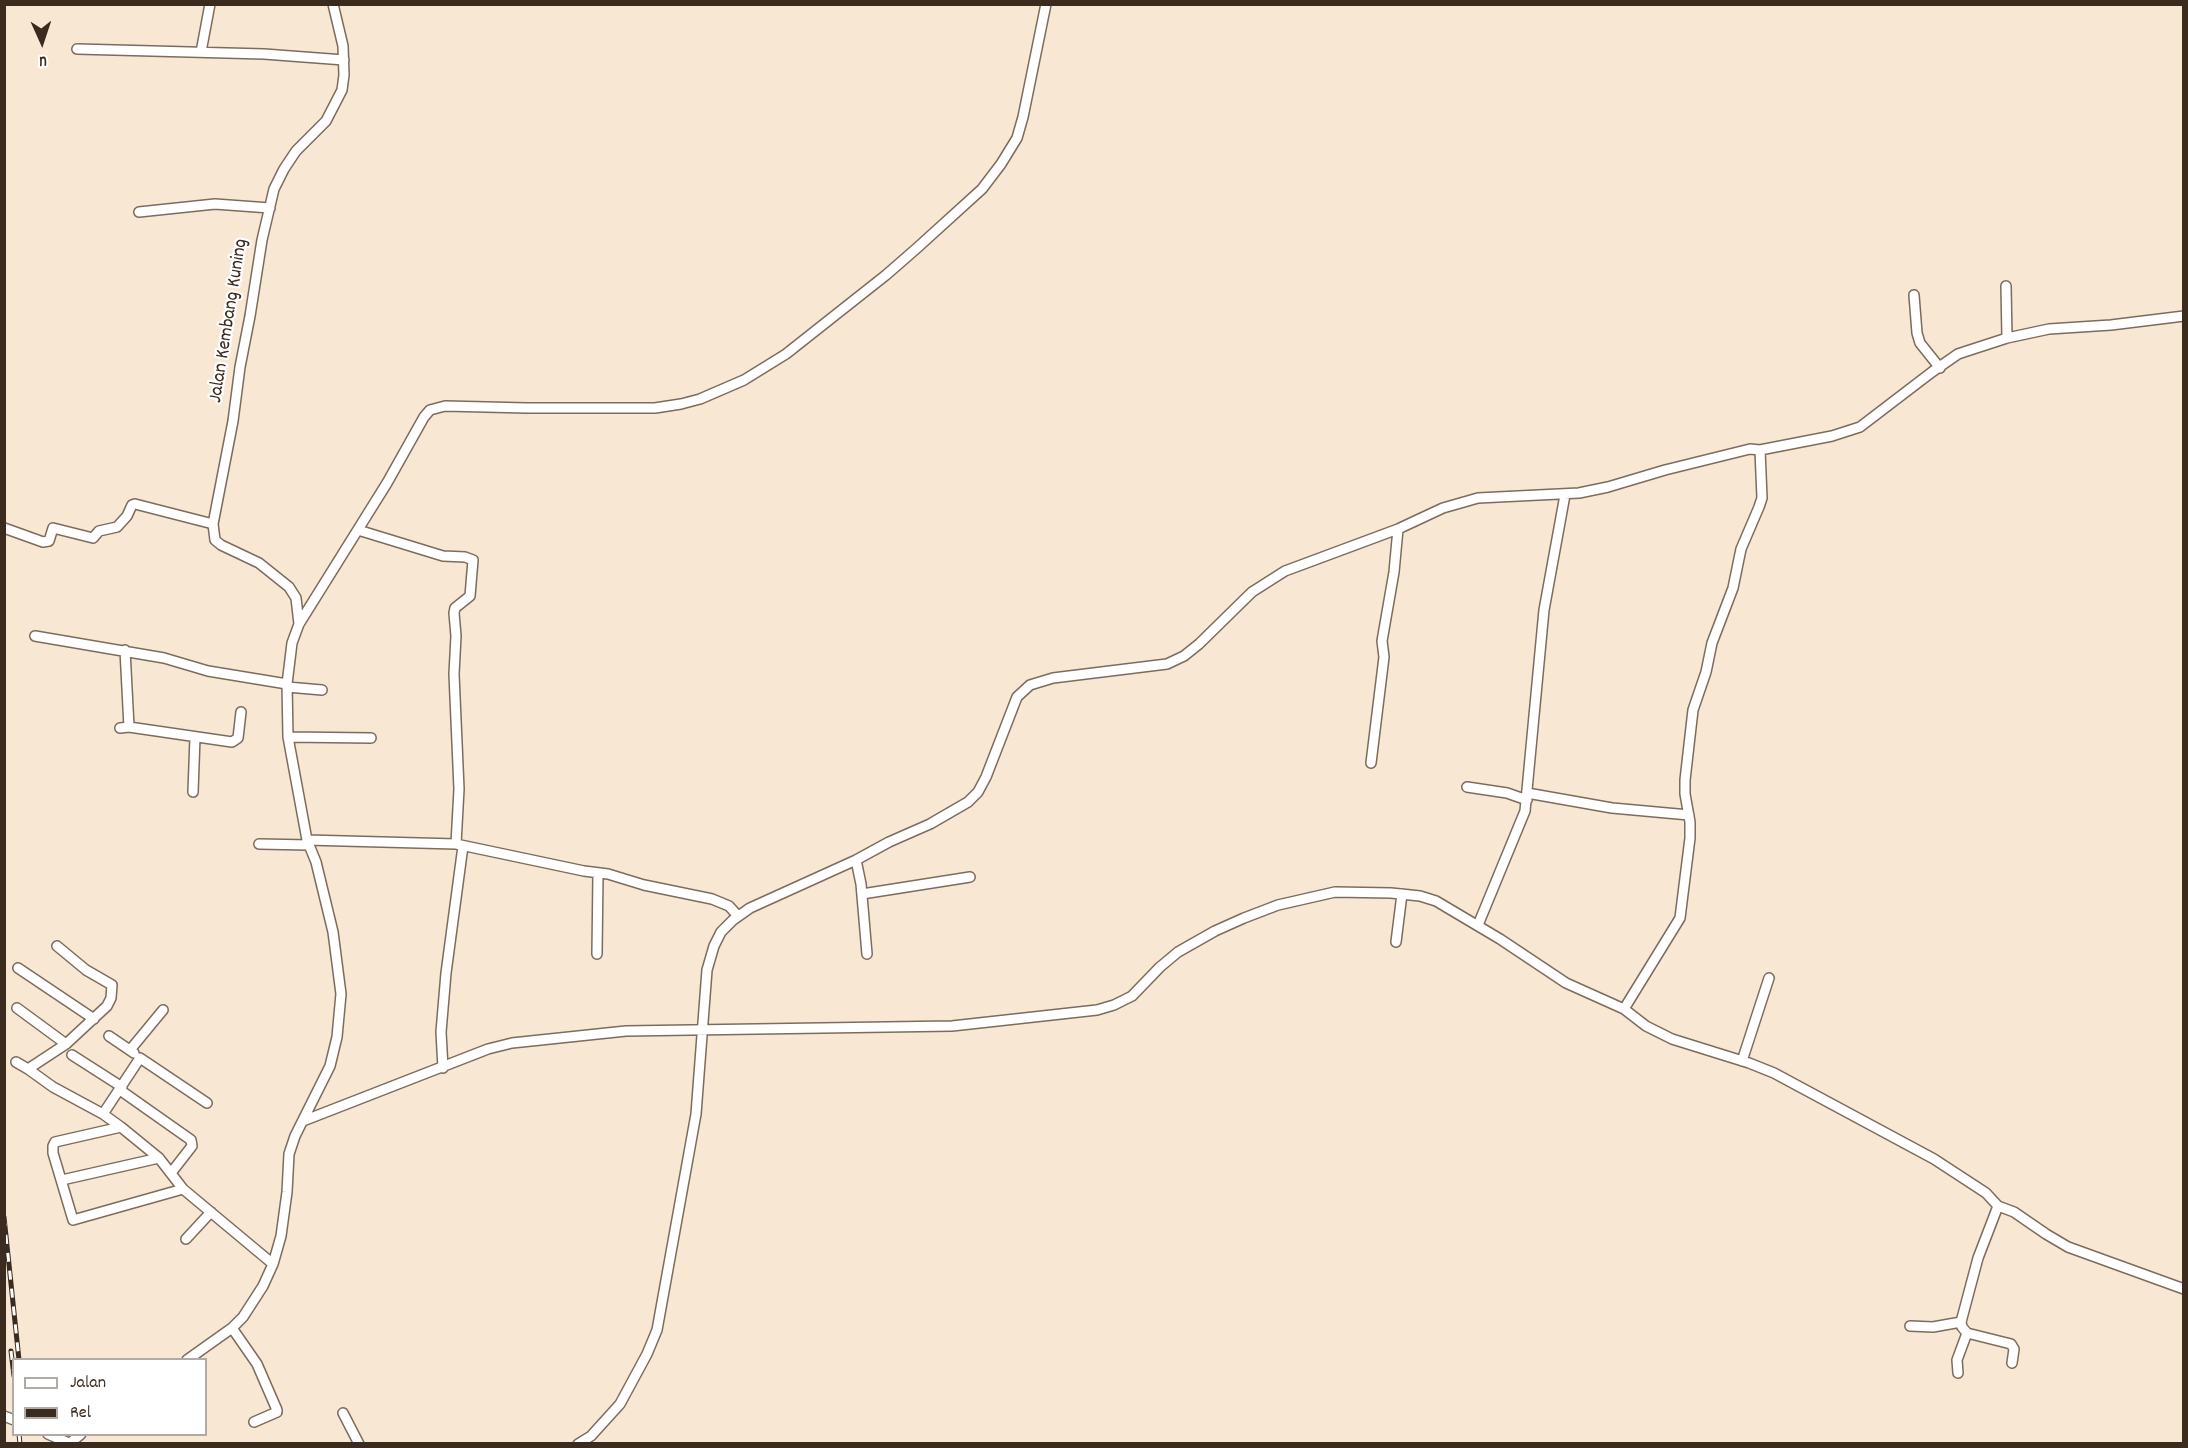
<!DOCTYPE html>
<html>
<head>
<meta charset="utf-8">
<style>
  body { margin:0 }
  #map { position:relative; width:2188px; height:1448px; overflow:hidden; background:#f7e7d3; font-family:Dekko,sans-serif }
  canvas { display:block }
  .frame { position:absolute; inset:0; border:6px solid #3b2a1e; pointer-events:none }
  .legend { position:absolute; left:12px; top:1358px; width:195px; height:78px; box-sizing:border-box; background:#fff; border:2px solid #b1aaa5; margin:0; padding:8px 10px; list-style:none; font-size:18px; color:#3b2a1e }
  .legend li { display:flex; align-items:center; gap:12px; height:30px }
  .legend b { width:30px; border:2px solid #b1aaa5 }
  .north { position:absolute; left:12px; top:12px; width:60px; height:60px; -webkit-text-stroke:4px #fff; paint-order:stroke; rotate:177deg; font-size:16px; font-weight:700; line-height:24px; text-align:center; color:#3b2a1e }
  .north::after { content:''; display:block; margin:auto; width:21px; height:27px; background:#3b2a1e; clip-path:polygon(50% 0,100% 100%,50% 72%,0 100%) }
</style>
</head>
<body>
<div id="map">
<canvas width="2188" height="1448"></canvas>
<div class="frame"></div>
<ul class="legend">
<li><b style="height:8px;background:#fff"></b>Jalan</li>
<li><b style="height:8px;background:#3b2a1e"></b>Rel</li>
</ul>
<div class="north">U</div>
</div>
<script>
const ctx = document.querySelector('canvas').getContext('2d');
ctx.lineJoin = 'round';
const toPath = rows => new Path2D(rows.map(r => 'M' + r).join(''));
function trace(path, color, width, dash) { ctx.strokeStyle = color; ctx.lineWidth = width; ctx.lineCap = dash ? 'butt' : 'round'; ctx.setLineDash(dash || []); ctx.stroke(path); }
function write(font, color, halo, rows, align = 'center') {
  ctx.font = font + ' Dekko,sans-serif'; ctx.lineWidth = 4.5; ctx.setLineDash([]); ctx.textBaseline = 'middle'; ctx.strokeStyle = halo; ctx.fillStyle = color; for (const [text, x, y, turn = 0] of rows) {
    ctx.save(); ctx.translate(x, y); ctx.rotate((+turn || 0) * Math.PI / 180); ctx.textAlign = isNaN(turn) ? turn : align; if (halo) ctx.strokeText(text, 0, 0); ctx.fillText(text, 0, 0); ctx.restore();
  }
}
const minor = toPath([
  [77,49,264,54,344,60],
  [201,52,210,4],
  [139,212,215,204,270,208],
  [2006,286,2007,338],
  [1914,295,1917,333,1920,343,1940,368],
  [4,528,43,542,49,541,53,528,93,538,99,531,117,527,127,516,132,505,135,504,213,524],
  [358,530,443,556,465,557,473,560,470,596,455,608,454,613,456,636,454,674,459,789,456,844,584,871,608,874,644,885,712,899,729,906,738,916],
  [299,624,296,598,289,587,259,563,221,545,215,540,213,524,233,421,240,367,250,316,262,240,274,189,284,169,296,151,326,121,342,90,344,75,343,46,333,4],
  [35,636,164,658,208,671,287,684],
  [287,687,322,690],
  [129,727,232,742,238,738,241,712],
  [120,728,129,727,125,650],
  [288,737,371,738],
  [1371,763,1384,657,1382,641,1394,572,1398,529],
  [1467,787,1507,793,1527,800],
  [193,792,195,737],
  [1527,793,1612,808,1689,815],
  [307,840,456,844],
  [259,844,309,845],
  [856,860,861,884,867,954],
  [862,894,970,877],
  [1478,925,1525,811,1544,610,1565,495],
  [1396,942,1402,894],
  [57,946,86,970,112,985,111,998,107,1006,66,1044,28,1069,53,1087,103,1114,121,1127,159,1158,183,1189,273,1264],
  [597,954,598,873],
  [18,968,94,1019],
  [17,1008,66,1044],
  [1624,1009,1680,918,1690,838,1690,822,1685,794,1685,780,1693,710,1706,672,1712,643,1733,588,1741,549,1759,507,1762,498,1760,450],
  [109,1036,134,1053],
  [130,1050,163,1010],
  [72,1055,122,1087],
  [1742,1061,1769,978],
  [16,1062,28,1069],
  [443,1068,441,1032,446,973,463,846],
  [120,1090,191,1140,192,1146,171,1173],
  [103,1114,140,1058,207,1103],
  [303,1121,488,1049,512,1043,626,1031,952,1026,1097,1010,1114,1005,1132,996,1160,967,1178,952,1215,931,1244,918,1278,905,1335,892,1391,893,1420,896,1436,901,1500,939,1566,983,1624,1009,1646,1026,1672,1039,1749,1063,1774,1073,1934,1159,1986,1193,1998,1206,2014,1212,2046,1234,2068,1247,2184,1289],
  [121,1127,55,1142,53,1146,53,1153,73,1220,183,1189],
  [62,1180,159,1158],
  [1998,1206,1978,1258,1961,1322,1962,1327,1967,1333,2011,1344,2014,1349,2012,1363],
  [186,1239,211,1212],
  [1910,1326,1933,1327,1961,1322],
  [232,1328,257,1364,277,1410,277,1412,254,1422],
  [187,1360,232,1328,243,1317,263,1286,273,1264,281,1236,287,1192,289,1154,295,1136,330,1066,337,1037,341,994,333,932,316,862,307,840,288,737,287,684,292,643,299,624,387,483,424,417,430,410,445,406,527,408,655,408,681,404,700,399,744,380,786,354,886,275,917,248,982,189,1001,164,1017,138,1023,117,1046,4],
  [1958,1373,1957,1360,1967,1333],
  [343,1413,359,1444],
  [4,1416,14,1420],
  [48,1434,71,1444],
  [70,1443,81,1434],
  [578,1444,591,1436,620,1404,647,1354,657,1330,696,1114,707,970,714,946,721,932,733,920,750,908,856,860,889,842,930,824,968,802,978,792,986,777,1017,697,1030,685,1053,678,1167,664,1184,656,1199,644,1252,592,1285,571,1398,529,1443,508,1478,498,1579,493,1608,487,1665,470,1750,449,1760,450,1832,436,1860,427,1932,372,1958,354,1967,351,2007,338,2049,329,2111,325,2184,316]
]);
trace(minor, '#7d6c5d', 12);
trace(minor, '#fff', 9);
const rail = toPath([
  [4,1217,19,1360],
  [11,1351,14,1376],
  [19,1434,20,1444]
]);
trace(rail, '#3b2a1e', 5);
trace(rail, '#fff', 3, [9]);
write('20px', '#3b2a1e', '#fff', [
  ["Jalan Kembang Kuning",230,321,-81]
]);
</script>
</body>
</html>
